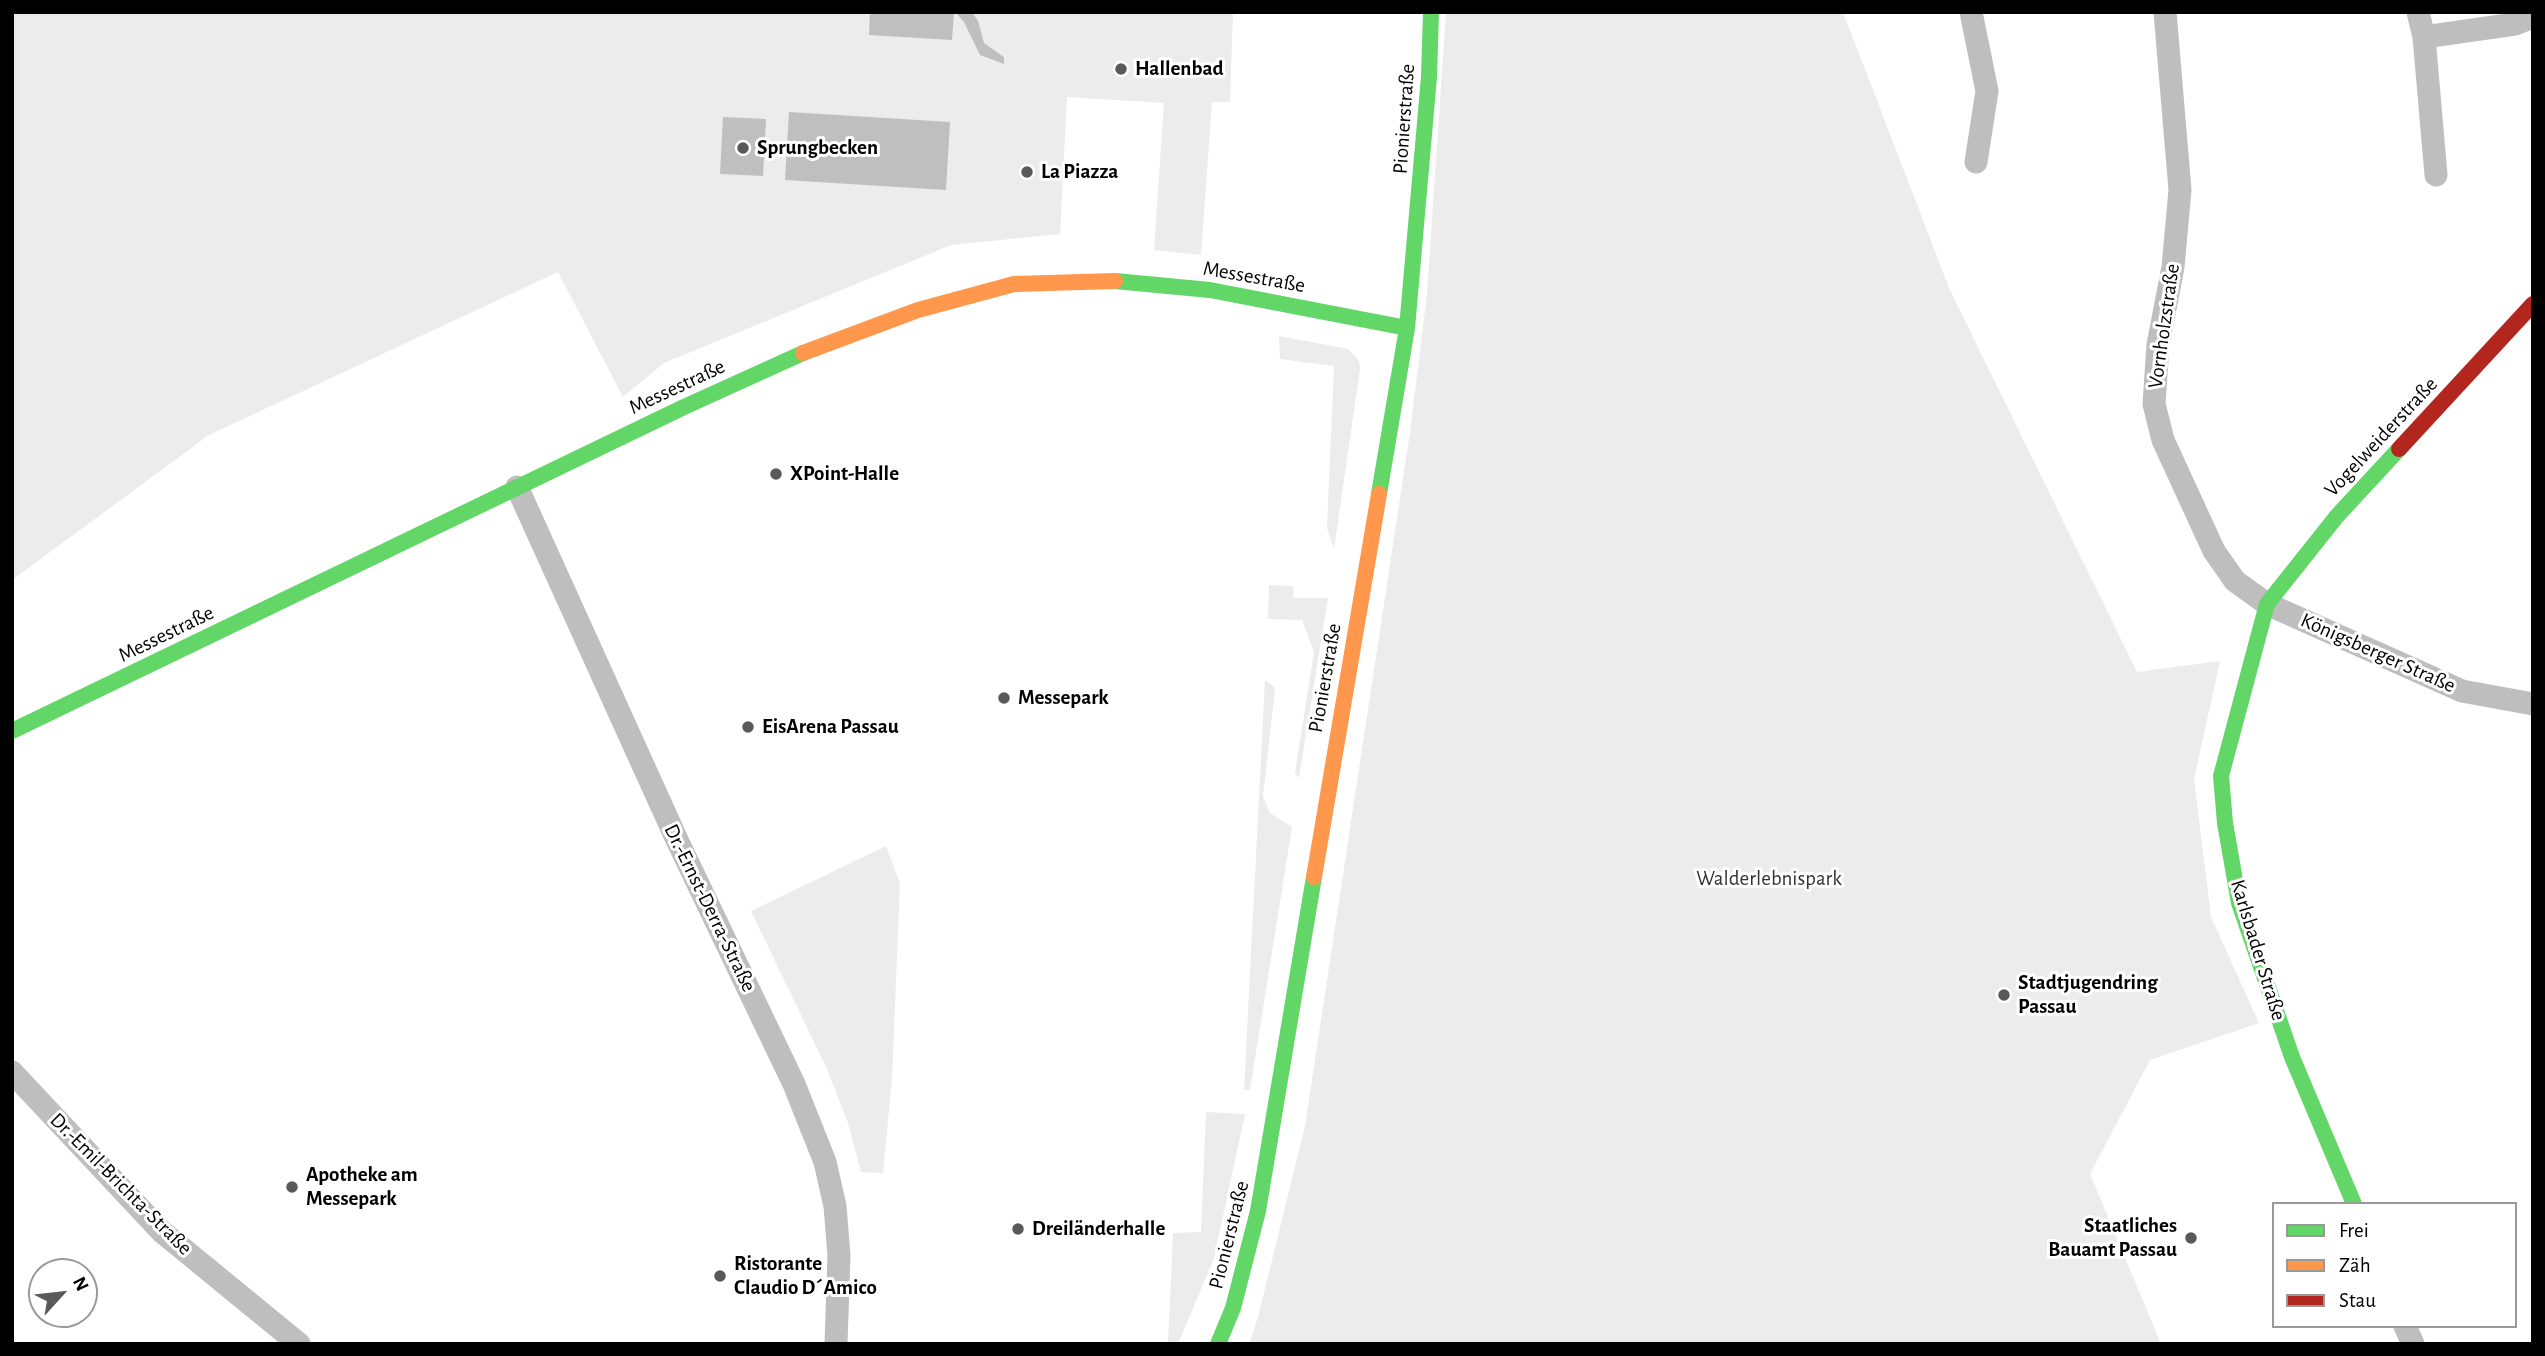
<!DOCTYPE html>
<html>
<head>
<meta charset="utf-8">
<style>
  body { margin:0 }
  #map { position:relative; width:2545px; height:1356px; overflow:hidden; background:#fff; font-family:"Alegreya Sans",sans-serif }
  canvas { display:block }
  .frame { position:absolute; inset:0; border:14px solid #000; pointer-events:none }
  .legend { position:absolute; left:2272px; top:1202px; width:245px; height:126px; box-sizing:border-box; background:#fff; border:2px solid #999; margin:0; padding:9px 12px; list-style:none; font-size:21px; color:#000 }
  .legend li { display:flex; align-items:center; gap:14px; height:35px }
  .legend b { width:35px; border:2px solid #999 }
  .north { position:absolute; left:28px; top:1258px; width:70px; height:70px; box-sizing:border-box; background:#fff; border:2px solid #999; border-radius:50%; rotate:63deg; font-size:19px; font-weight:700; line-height:28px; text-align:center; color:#000 }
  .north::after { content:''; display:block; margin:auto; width:24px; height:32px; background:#595959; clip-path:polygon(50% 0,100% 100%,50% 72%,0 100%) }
</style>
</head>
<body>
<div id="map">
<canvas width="2545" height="1356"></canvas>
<div class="frame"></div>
<ul class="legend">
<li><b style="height:9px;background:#63d668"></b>Frei</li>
<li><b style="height:9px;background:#ff974d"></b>Zäh</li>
<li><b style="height:9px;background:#b3261e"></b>Stau</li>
</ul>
<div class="north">N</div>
</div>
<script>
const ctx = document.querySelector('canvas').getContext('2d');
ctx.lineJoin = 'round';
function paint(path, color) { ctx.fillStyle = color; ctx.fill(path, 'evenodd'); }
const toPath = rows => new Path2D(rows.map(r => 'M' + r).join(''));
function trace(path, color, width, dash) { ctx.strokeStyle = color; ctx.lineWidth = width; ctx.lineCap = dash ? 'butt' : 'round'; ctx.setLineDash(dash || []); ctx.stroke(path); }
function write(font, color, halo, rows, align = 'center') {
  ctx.font = font + ' "Alegreya Sans",sans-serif'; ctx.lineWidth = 6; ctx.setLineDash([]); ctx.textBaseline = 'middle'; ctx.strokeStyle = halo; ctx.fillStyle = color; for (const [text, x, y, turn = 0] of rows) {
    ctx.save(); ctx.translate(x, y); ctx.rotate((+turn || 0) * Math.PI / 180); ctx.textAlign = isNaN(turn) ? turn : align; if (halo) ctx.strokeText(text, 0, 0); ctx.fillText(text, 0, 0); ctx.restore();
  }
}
paint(toPath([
  [12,12,1233,12,1230,102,1212,102,1201,255,1154,250,1164,103,1067,97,1060,234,951,245,664,363,623,397,558,272,209,435,12,580],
  [1446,12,1843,12,1949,288,2137,672,2220,661,2194,779,2211,917,2259,1023,2150,1060,2090,1174,2161,1344,1249,1344,1258,1317,1305,1126,1410,432,1427,294],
  [1279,336,1348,349,1359,361,1360,369,1334,549,1327,528,1334,366,1280,359],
  [1269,585,1293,586,1294,598,1328,598,1299,778,1295,773,1314,652,1302,620,1268,619],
  [1265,680,1275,688,1263,796,1270,813,1292,827,1250,1090,1244,1090],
  [886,846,900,883,892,1078,883,1173,861,1172,848,1123,827,1069,751,911],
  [1206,1112,1245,1114,1214,1258,1178,1344,1168,1344,1173,1233,1201,1232]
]), '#ececec');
paint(toPath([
  [870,12,954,12,952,40,869,35],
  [955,12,972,12,978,21,984,43,1004,57,1004,64,980,55,964,22],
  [789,112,950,122,946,190,785,180],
  [723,117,766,119,763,176,720,174]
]), '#bfbfbf');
trace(toPath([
  [1971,12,1987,91,1976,162],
  [2165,12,2180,190,2173,267,2158,345,2154,404,2163,440,2214,551,2235,581,2267,604,2462,691,2533,704],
  [2418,12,2424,37],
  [2436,175,2424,37,2515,24,2533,17],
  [517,487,677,840,794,1084,825,1162,835,1206,839,1256,836,1344],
  [12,1072,161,1231,299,1344],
  [2405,1326,2413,1344]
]), '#bebebe', 23);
trace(toPath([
  [1115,281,1210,290,1407,328],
  [1379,494,1407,328,1429,77,1431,12],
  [12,731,684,407,803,353],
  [2354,1204,2292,1057,2239,903,2225,823,2221,776,2267,604,2337,516,2399,449],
  [1218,1344,1233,1308,1258,1211,1314,877]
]), '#63d668', 16);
trace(toPath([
  [803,353,918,310,1014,284,1115,281],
  [1314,877,1379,494]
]), '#ff974d', 16);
trace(toPath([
  [2399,449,2533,304]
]), '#b3261e', 16);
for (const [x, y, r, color] of [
  [1121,69,7,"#595959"],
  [743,148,7,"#595959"],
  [1027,172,7,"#595959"],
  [776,474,7,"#595959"],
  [1004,698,7,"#595959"],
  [748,727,7,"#595959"],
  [2004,995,7,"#595959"],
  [292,1187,7,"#595959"],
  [1018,1229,7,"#595959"],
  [2191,1238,7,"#595959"],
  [720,1276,7,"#595959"]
]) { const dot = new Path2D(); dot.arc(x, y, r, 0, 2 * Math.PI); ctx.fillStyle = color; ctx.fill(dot); trace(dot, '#fff', 2.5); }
write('bold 21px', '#000', '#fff', [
  ["Hallenbad",1135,69],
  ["Sprungbecken",757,148],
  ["La Piazza",1041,172],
  ["XPoint-Halle",790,474],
  ["Messepark",1018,698],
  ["EisArena Passau",762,727],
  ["Stadtjugendring",2018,983],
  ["Passau",2018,1007],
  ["Apotheke am",306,1175],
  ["Messepark",306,1199],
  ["Staatliches",2177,1226,"right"],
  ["Bauamt Passau",2177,1250,"right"],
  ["Dreiländerhalle",1032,1229],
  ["Ristorante",734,1264],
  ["Claudio D´Amico",734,1288]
], 'left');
write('21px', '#000', '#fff', [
  ["Pionierstraße",1404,119,-86],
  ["Messestraße",1254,277,10],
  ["Vornholzstraße",2164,326,-82],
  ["Messestraße",677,387,-25],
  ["Vogelweiderstraße",2381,437,-47],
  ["Messestraße",166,634,-26],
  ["Königsberger Straße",2378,653,24],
  ["Pionierstraße",1325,678,-80],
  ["Dr.-Ernst-Derra-Straße",710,908,64],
  ["Karlsbader Straße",2258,950,73],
  ["Dr.-Emil-Brichta-Straße",121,1184,45],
  ["Pionierstraße",1229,1235,-76]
]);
write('21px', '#333', '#fff', [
  ["Walderlebnispark",1769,879]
]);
</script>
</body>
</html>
